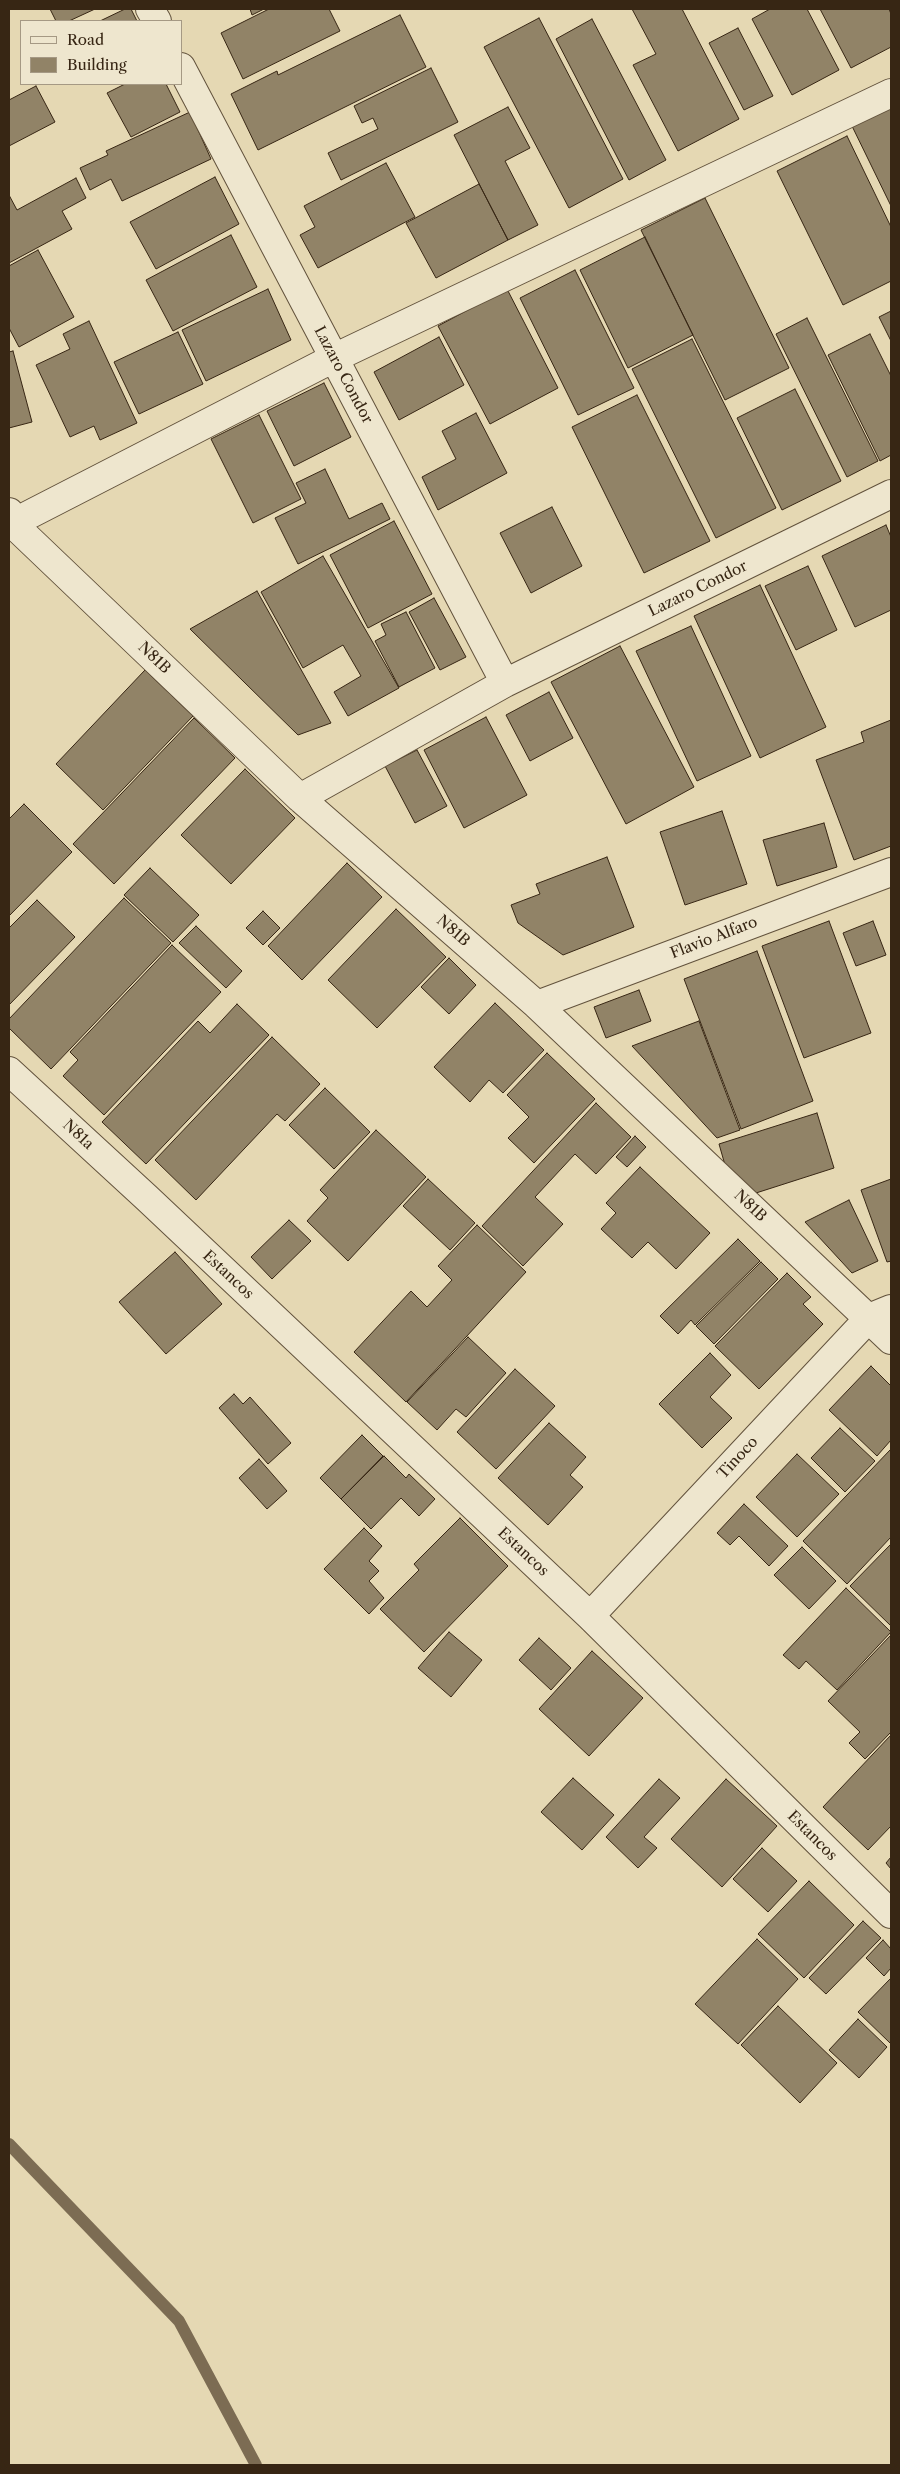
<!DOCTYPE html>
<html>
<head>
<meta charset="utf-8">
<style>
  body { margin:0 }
  #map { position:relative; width:900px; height:2474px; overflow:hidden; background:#e5d8b3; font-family:"Libre Caslon Text",serif }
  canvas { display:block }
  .frame { position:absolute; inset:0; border:10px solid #372614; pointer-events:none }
  .legend { position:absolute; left:20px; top:20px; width:162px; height:65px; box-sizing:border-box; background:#eee6ce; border:1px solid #a59984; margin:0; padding:6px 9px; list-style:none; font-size:15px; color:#372614 }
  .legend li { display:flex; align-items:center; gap:10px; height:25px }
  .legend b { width:25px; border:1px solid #a59984 }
</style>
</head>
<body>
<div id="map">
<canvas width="900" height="2474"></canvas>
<div class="frame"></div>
<ul class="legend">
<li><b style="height:6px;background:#eee6ce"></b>Road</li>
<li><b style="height:14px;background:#918367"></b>Building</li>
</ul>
</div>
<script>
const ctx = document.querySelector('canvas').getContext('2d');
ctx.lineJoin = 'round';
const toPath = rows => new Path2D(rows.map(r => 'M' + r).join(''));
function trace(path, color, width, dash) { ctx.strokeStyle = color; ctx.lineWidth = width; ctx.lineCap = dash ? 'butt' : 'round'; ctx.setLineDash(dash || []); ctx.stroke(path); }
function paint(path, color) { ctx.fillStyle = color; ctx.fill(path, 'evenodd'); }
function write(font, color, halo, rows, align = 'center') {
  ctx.font = font + ' "Libre Caslon Text",serif'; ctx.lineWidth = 4; ctx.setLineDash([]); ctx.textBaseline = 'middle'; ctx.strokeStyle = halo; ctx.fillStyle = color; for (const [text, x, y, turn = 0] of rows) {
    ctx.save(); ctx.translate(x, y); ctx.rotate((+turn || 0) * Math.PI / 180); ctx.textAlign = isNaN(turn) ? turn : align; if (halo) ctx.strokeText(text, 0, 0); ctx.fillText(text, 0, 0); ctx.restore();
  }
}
trace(toPath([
  [9,2144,179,2321,256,2465]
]), '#7c6c53', 12);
const building = toPath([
  [50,9,95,9,69,21,56,21,50,9],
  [125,9,131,9,137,21,100,21,125,9],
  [250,9,264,9,252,15,250,9],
  [269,9,329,9,340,31,243,79,221,33,269,9],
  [632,9,682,9,739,119,678,151,633,65,656,54,632,9],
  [770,9,807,9,839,70,792,95,752,19,770,9],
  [820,9,889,9,891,14,891,47,851,68,820,9],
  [400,15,426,67,258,150,231,94,277,71,278,75,400,15],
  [539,18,623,179,569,208,484,47,539,18],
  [592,19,666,160,629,180,556,39,592,19],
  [738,28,773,96,744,110,709,43,738,28],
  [431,68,458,122,341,180,328,153,378,129,373,118,362,123,354,106,431,68],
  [125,84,166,84,180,112,131,137,107,93,125,84],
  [36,86,55,122,9,146,9,100,36,86],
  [891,104,891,206,851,124,891,104],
  [508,107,530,148,505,161,538,225,508,240,454,135,508,107],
  [190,112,211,159,122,201,111,179,90,190,80,168,108,155,106,151,190,112],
  [847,136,891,227,891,281,843,305,777,171,847,136],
  [386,163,415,217,318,268,300,235,315,227,304,206,386,163],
  [215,177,239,224,156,269,130,222,215,177],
  [76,178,86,198,62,211,72,229,9,263,9,195,17,210,76,178],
  [479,184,508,240,436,278,406,223,479,184],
  [705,198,789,368,725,400,641,230,705,198],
  [231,235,257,287,173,331,146,280,231,235],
  [645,237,693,335,628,368,580,270,645,237],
  [38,250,74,317,19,347,9,328,9,266,38,250],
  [575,270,634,388,578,415,520,298,575,270],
  [268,289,291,340,206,381,182,330,268,289],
  [507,289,558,388,490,424,438,326,507,289],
  [891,311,891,341,879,317,891,311],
  [807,318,878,461,847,477,776,334,807,318],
  [89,321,137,423,100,440,94,426,70,437,36,365,70,349,63,334,89,321],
  [178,332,203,384,139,414,114,362,178,332],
  [870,334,891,376,891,455,880,461,828,355,870,334],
  [439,337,464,385,399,420,374,372,439,337],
  [692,339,776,508,716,538,632,369,692,339],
  [13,351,32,422,9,428,9,352,13,351],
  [324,383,351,437,294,466,267,411,324,383],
  [795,389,841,481,782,510,737,418,795,389],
  [637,395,710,541,644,573,572,427,637,395],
  [476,413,507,473,438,510,422,477,456,459,442,431,476,413],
  [259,415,301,499,253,523,211,439,259,415],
  [325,469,349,519,382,503,390,519,298,564,275,518,306,503,296,483,325,469],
  [552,507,582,566,531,593,500,533,552,507],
  [394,521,432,594,368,628,330,555,394,521],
  [886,525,891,537,891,610,855,627,822,556,886,525],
  [323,556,399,688,348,716,334,692,361,676,343,645,303,668,261,592,323,556],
  [808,566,837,630,796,650,765,586,808,566],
  [760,585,826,727,760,758,694,616,760,585],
  [257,591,331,723,298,735,190,629,257,591],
  [434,598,466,657,440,670,409,612,434,598],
  [406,612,435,668,399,687,375,641,386,635,381,624,406,612],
  [691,626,751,756,697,781,636,651,691,626],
  [620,646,694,787,626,824,551,682,620,646],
  [145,670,193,716,103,810,56,764,145,670],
  [549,692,573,738,530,761,506,715,549,692],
  [486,717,527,795,464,828,424,750,486,717],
  [194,718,235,758,114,884,73,844,194,718],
  [891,720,891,846,854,860,816,760,864,742,861,732,891,720],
  [417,750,447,806,415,823,385,766,417,750],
  [245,769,295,818,231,884,181,835,245,769],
  [24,804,72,852,9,916,9,819,24,804],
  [722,811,747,884,685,905,660,832,722,811],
  [824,823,837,867,777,886,763,840,824,823],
  [607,857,634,927,563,955,518,923,511,905,540,894,536,884,607,857],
  [347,863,382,897,302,980,268,946,347,863],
  [150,868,199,915,173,942,124,895,150,868],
  [124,898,171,943,51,1069,9,1028,9,1019,124,898],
  [37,900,75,937,9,1005,9,928,37,900],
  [396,909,446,957,377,1028,328,980,396,909],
  [263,911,280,928,263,945,246,928,263,911],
  [829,921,871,1033,804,1058,762,946,829,921],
  [873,921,886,955,856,966,843,933,873,921],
  [196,926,242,971,226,988,179,943,196,926],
  [172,945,221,992,104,1115,63,1076,78,1060,70,1052,172,945],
  [757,951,813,1101,741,1129,684,979,757,951],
  [449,958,476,985,449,1014,421,987,449,958],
  [639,990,651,1021,606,1038,594,1007,639,990],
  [495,1003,544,1050,503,1093,489,1080,470,1102,434,1067,495,1003],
  [237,1004,269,1035,146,1164,102,1122,198,1021,210,1033,237,1004],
  [699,1021,740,1130,717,1138,632,1046,699,1021],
  [272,1037,320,1084,285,1121,277,1114,196,1200,155,1160,272,1037],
  [547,1053,595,1099,534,1163,508,1138,529,1117,507,1095,547,1053],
  [325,1088,370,1132,334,1169,289,1125,325,1088],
  [596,1103,631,1137,596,1174,575,1154,535,1197,563,1224,523,1266,482,1226,596,1103],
  [817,1113,834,1168,756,1193,725,1165,719,1144,817,1113],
  [376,1130,426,1177,348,1261,307,1221,328,1198,320,1190,376,1130],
  [635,1136,646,1147,627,1167,616,1157,635,1136],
  [640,1167,710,1233,676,1269,648,1242,632,1258,601,1229,616,1213,606,1203,640,1167],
  [428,1179,475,1223,450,1250,403,1206,428,1179],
  [891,1179,891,1261,887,1262,861,1190,891,1179],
  [849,1200,878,1261,852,1273,805,1222,849,1200],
  [289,1220,311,1241,272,1279,251,1257,289,1220],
  [477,1225,526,1272,406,1402,354,1352,411,1291,427,1307,452,1280,438,1266,477,1225],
  [738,1239,760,1261,695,1325,691,1320,678,1334,660,1316,738,1239],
  [175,1252,222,1304,166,1354,119,1302,175,1252],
  [761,1262,778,1279,714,1344,696,1326,761,1262],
  [787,1273,811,1297,803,1304,823,1324,759,1389,715,1346,787,1273],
  [468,1337,506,1373,466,1417,456,1409,437,1430,407,1402,468,1337],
  [710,1353,731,1375,710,1397,732,1418,702,1448,659,1404,710,1353],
  [871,1366,891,1386,891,1440,877,1456,829,1410,871,1366],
  [515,1369,555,1406,496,1469,457,1432,515,1369],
  [234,1394,243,1404,250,1397,291,1443,268,1464,219,1408,234,1394],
  [549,1423,586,1457,570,1475,583,1487,548,1525,498,1478,549,1423],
  [840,1428,875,1461,845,1492,811,1458,840,1428],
  [362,1435,383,1456,341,1499,320,1478,362,1435],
  [891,1449,891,1537,847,1584,803,1541,891,1449],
  [797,1454,839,1494,797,1537,756,1497,797,1454],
  [384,1456,406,1478,409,1474,435,1499,419,1516,401,1498,371,1529,341,1499,384,1456],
  [259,1459,287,1491,267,1509,239,1478,259,1459],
  [744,1504,788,1546,769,1566,739,1536,730,1545,717,1533,744,1504],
  [460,1518,508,1566,424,1652,380,1609,419,1570,414,1564,460,1518],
  [364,1528,382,1546,369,1561,379,1571,369,1581,384,1598,369,1614,324,1569,364,1528],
  [891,1544,891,1626,850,1586,891,1544],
  [802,1547,836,1581,809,1609,774,1575,802,1547],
  [846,1588,891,1632,837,1690,806,1661,799,1669,783,1655,846,1588],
  [449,1632,482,1660,451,1697,418,1668,449,1632],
  [891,1635,891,1732,865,1759,849,1743,860,1732,828,1701,891,1635],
  [539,1638,571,1668,551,1690,519,1660,539,1638],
  [592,1651,643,1698,589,1756,539,1709,592,1651],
  [891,1735,891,1826,868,1850,823,1807,891,1735],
  [573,1778,614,1815,582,1850,541,1812,573,1778],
  [659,1779,680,1798,644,1837,657,1848,638,1868,606,1837,659,1779],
  [726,1779,777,1826,722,1887,671,1839,726,1779],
  [762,1848,797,1881,768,1912,733,1879,762,1848],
  [891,1857,891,1869,886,1863,891,1857],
  [809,1881,854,1925,804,1978,758,1934,809,1881],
  [863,1921,881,1938,826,1994,809,1978,863,1921],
  [757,1939,798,1979,738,2044,695,2004,757,1939],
  [883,1940,891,1949,891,1968,884,1976,866,1958,883,1940],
  [891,1978,891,2042,890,2043,858,2012,891,1978],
  [778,2006,837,2063,800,2103,741,2045,778,2006],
  [858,2019,887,2047,859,2078,829,2050,858,2019]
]);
paint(building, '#918367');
trace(building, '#372614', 1);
const street = toPath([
  [150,9,157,21],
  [181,67,505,683],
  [9,512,13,524,300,798,537,1005,891,1340],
  [9,525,334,358,891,93],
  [300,798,505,683,891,494],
  [537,1005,891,872],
  [9,1071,147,1198,590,1616,891,1914],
  [590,1616,869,1318,891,1309]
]);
trace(street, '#62523c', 30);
trace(street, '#eee6ce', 28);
write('15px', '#372614', '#eee6ce', [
  ["Lazaro Condor",343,375,62],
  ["Lazaro Condor",698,589,-26],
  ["N81B",154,658,44],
  ["N81B",453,931,41],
  ["Flavio Alfaro",714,938,-21],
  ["N81a",78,1135,43],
  ["N81B",750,1206,43],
  ["Estancos",228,1275,43],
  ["Tinoco",738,1458,-47],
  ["Estancos",523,1552,43],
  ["Estancos",812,1836,45]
]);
</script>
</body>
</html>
